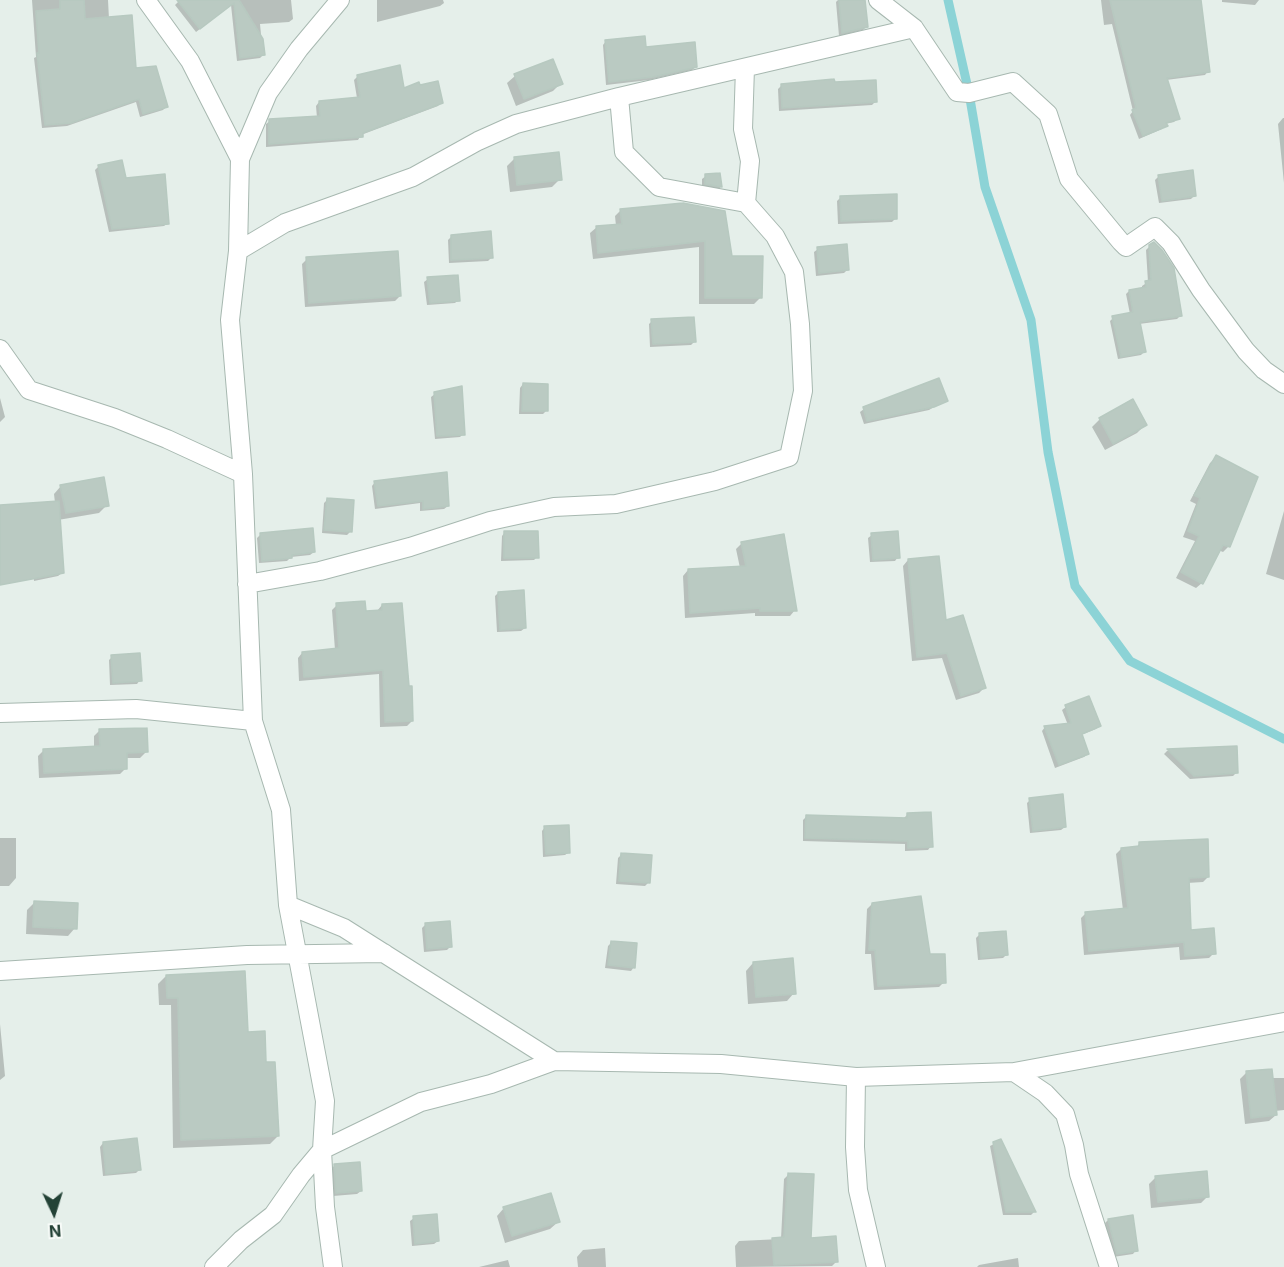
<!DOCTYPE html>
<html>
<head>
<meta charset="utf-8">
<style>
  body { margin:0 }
  #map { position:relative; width:1284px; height:1267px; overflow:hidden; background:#e5efea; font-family:Inter,sans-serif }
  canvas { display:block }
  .north { position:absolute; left:24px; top:1183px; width:60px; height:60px; -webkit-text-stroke:4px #f7fbf8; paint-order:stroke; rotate:176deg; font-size:16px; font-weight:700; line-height:24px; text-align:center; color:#234236 }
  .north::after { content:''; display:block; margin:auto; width:21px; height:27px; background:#234236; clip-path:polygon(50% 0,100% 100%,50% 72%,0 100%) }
</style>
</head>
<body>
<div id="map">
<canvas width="1284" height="1267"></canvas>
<div class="north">N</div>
</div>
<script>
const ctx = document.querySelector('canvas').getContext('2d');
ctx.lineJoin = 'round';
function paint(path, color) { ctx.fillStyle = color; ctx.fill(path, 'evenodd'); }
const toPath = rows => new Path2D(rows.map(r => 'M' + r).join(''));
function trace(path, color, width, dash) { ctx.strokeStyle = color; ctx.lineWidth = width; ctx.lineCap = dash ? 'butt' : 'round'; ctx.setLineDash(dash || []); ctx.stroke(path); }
paint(toPath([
  [32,0,108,0,109,19,135,69,167,106,163,110,140,117,136,102,67,126,42,128,34,58,36,57],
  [180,0,291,0,293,19,289,22,260,24,263,55,260,58,237,61,231,5,196,32,175,5],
  [377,0,443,0,444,3,440,6,377,22],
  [838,0,863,0,866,27,863,30,839,36,836,2],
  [1101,0,1199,0,1208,71,1205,75,1166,80,1178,118,1174,122,1165,124,1162,129,1139,139,1130,115,1133,111,1112,24,1104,25],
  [1222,0,1259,0,1255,5,1222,2],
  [606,41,645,49,696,67,692,70,649,80,606,85,603,45],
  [358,76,441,102,438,106,361,135,358,140,266,147,266,124,270,121,317,118,316,106,319,102,357,98,354,80],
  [515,76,561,83,553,91,516,106,507,83],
  [833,83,876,101,872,105,779,111,778,89,781,86],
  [1283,118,1284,118,1284,183,1278,124],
  [514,159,560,179,552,187,510,192,507,166],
  [99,166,125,179,168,223,164,226,109,232,95,170],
  [706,176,721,187,717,190,702,187,702,179],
  [1159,176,1195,195,1191,199,1159,203,1155,180],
  [840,198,896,218,892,222,838,224,837,201],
  [683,204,730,257,760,298,754,304,699,304,699,247,593,259,590,233,597,227,616,226,615,216,621,210],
  [452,236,491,258,488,261,449,263,448,240],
  [1150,246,1180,316,1177,319,1139,324,1145,351,1141,355,1118,359,1110,321,1113,318,1130,314,1126,294,1129,291,1142,289,1142,286,1148,282,1146,250],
  [818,249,847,270,844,273,816,276,814,252],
  [307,259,400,296,395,301,305,307,302,264],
  [428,279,458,300,455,303,427,305,424,282],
  [652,321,694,342,691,345,650,347,649,324],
  [523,384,546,411,543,414,519,414,520,388],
  [435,394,463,434,460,437,435,439,431,397],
  [0,398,5,417,0,422],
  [946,400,929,410,864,424,860,412,864,409],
  [1132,401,1145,425,1137,433,1105,450,1092,427,1099,420],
  [1216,457,1229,546,1223,552,1218,550,1202,583,1196,588,1176,578,1195,541,1183,537,1196,504,1190,501,1210,463],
  [375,482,448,506,444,509,420,511,420,503,375,509,372,486],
  [61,486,107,505,99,513,58,520,62,573,58,576,34,581,29,508,55,503,54,494],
  [327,500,350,532,347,535,322,533,324,503],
  [1284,511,1284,580,1266,574],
  [505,532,537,557,534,560,501,561,502,536],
  [260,535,314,552,310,555,291,557,287,561,259,563,257,538],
  [872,535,898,557,895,561,870,562,868,538],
  [742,543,795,610,790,616,755,616,755,613,685,618,683,576,688,570,740,568,736,549],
  [908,560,985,687,979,693,956,700,942,658,912,661,903,566],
  [498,593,525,628,521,631,497,632,495,596],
  [337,605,364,612,377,611,382,605,412,721,407,726,380,727,379,674,299,681,298,658,302,653,335,650,332,610],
  [112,657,140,680,137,684,110,685,109,660],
  [1066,707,1099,726,1096,729,1081,735,1088,754,1084,757,1055,768,1042,731,1045,727,1068,725,1062,710],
  [100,730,146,752,140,758,126,758,126,768,120,774,39,778,38,756,44,750,94,748,94,736],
  [1235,748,1236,773,1233,776,1190,779,1164,754,1167,751],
  [1030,800,1065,827,1061,830,1030,833,1027,803],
  [907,815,931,846,928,850,905,851,905,844,803,841,803,820,807,816,903,819],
  [545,827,569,852,565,855,543,857,542,831],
  [0,838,16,838,16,878,9,886,0,886],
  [1139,844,1208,877,1203,882,1187,883,1189,932,1214,953,1209,958,1180,960,1179,947,1084,955,1081,918,1086,913,1123,910,1116,854,1121,849,1136,848],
  [621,855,649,882,645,886,616,884,618,858],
  [35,902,75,928,68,936,26,934,27,910],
  [872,904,929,956,944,982,939,987,874,990,871,954,865,954,867,909],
  [426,924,451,946,447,950,424,952,422,928],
  [980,934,1006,955,1003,958,978,960,976,938],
  [611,943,634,967,631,971,605,968,608,946],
  [753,963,794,993,787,1001,748,1004,746,971],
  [166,976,247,1033,265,1064,278,1136,270,1144,173,1148,171,1005,159,1005,158,984],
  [0,1024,5,1076,0,1080],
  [1246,1073,1272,1078,1284,1078,1284,1110,1275,1111,1276,1115,1269,1121,1245,1124,1240,1079],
  [1000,1141,1034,1212,1031,1215,1003,1215,990,1146],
  [103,1143,139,1170,136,1173,103,1176,100,1147],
  [335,1165,361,1191,357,1194,333,1196,331,1169],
  [789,1174,809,1239,837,1261,832,1266,736,1267,735,1246,739,1241,781,1239,784,1179],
  [1156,1177,1208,1196,1201,1203,1151,1208,1149,1184],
  [504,1208,558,1222,550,1229,505,1243,497,1216],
  [414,1218,438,1241,434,1244,412,1246,410,1221],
  [1108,1220,1136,1250,1133,1254,1113,1257,1105,1223],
  [605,1248,606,1267,578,1267,577,1257,583,1250],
  [1018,1258,1019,1267,977,1267,979,1265],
  [508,1260,510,1267,479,1267]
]), '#0003');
trace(toPath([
  [948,0,969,93,985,187,1031,320,1048,452,1075,586,1130,661,1284,739]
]), '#8cd3d6', 9);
const building = toPath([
  [60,0,84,0,85,19,132,15,136,68,156,66,168,107,143,114,139,99,71,123,45,125,37,53,39,53,36,11,60,9,60,0],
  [177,0,239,0,263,39,265,55,240,58,234,3,200,29,177,0],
  [839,0,865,0,868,27,842,33,839,0],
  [1110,0,1201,0,1210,72,1167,78,1180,119,1166,123,1168,126,1143,136,1132,110,1136,108,1110,0],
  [645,36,646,47,695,42,697,67,653,77,609,82,605,40,645,36],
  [553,59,563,84,524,99,514,74,553,59],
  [400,65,404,88,419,82,420,85,438,81,443,103,363,133,363,137,269,144,269,119,320,116,319,101,360,97,357,75,400,65],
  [834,79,835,82,876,80,877,102,782,108,781,84,834,79],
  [559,152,562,180,517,185,514,157,559,152],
  [122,160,126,178,165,174,169,224,112,229,98,165,122,160],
  [1193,170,1196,196,1162,201,1158,175,1193,170],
  [720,173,722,187,705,184,705,174,720,173],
  [897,194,897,219,841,221,840,196,897,194],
  [683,203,725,211,732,256,763,256,762,298,705,298,705,241,598,253,596,226,622,224,620,209,683,203],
  [491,231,493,258,451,260,451,235,491,231],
  [1154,242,1162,250,1174,268,1182,316,1140,322,1146,352,1121,357,1112,316,1133,312,1129,290,1146,287,1145,281,1151,280,1149,245,1154,242],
  [847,244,849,270,819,273,817,247,847,244],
  [398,251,401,296,309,303,306,257,398,251],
  [458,275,460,301,430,303,427,277,458,275],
  [694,317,696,342,653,344,651,319,694,317],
  [939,378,948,401,934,407,867,421,863,407,939,378],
  [523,383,548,384,548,411,522,411,523,383],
  [462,386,465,435,437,436,434,392,462,386],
  [1133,399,1147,425,1113,444,1099,418,1133,399],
  [1216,455,1258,477,1230,547,1223,545,1203,584,1181,572,1199,536,1188,531,1200,498,1194,495,1216,455],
  [447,472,449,506,423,509,423,501,378,506,374,481,447,472],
  [104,477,109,506,66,513,60,485,104,477],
  [327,498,354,500,352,532,324,530,327,498],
  [59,501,64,573,0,585,0,505,59,501],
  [313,528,315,552,292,555,292,558,262,561,260,533,313,528],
  [504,531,538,531,539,558,504,558,504,531],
  [898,531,900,558,873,560,871,533,898,531],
  [784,534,797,611,760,611,760,608,690,613,688,569,746,566,741,542,784,534],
  [939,556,946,620,963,615,986,688,961,696,947,653,917,657,908,559,939,556],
  [524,590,526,628,500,630,498,592,524,590],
  [365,601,366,611,382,610,382,604,402,603,409,686,412,686,413,721,385,722,383,670,304,677,302,652,339,648,336,603,365,601],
  [140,653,142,681,113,683,111,655,140,653],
  [1089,696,1101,726,1082,734,1089,754,1059,765,1044,726,1071,723,1065,705,1089,696],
  [147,728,148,752,127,753,127,769,44,773,43,749,100,746,99,729,147,728],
  [1237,746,1238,773,1194,776,1167,749,1237,746],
  [1063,794,1066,827,1033,831,1029,798,1063,794],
  [931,812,933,847,908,848,908,841,805,838,806,815,907,818,907,813,931,812],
  [569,825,570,853,546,854,544,826,569,825],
  [1208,839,1209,877,1189,878,1191,930,1214,928,1216,954,1185,956,1184,942,1089,951,1085,912,1128,908,1121,848,1139,846,1139,842,1208,839],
  [621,853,652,855,650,883,619,881,621,853],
  [921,896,930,954,945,954,946,983,878,986,875,950,869,950,872,903,921,896],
  [34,901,78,903,77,929,33,927,34,901],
  [450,921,452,947,427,949,425,923,450,921],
  [1006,931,1008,955,981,958,979,933,1006,931],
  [611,941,637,943,635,968,608,965,611,941],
  [793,958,796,994,756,997,753,962,793,958],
  [245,971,248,1032,265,1031,266,1062,275,1062,279,1136,181,1140,178,998,167,998,166,975,245,971],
  [1272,1069,1277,1115,1251,1118,1246,1071,1272,1069],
  [137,1138,141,1170,106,1174,103,1142,137,1138],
  [1001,1139,1036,1212,1006,1212,993,1142,1001,1139],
  [360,1162,362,1191,336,1193,334,1164,360,1162],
  [1207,1171,1209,1197,1158,1202,1155,1176,1207,1171],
  [788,1173,814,1174,811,1238,836,1236,838,1262,774,1265,772,1238,784,1237,788,1173],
  [551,1193,560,1222,512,1236,503,1207,551,1193],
  [437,1214,439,1241,415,1244,413,1216,437,1214],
  [1133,1215,1138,1251,1117,1254,1108,1219,1133,1215]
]);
paint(building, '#bacac2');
trace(building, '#b7c9c0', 1.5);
const minor = toPath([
  [146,0,190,61,240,159],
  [878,0,914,28,957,92,969,93,1013,82,1048,114,1069,179,1121,242,1126,247,1155,227,1171,243,1201,290,1246,351,1264,370,1284,384],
  [745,68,743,129,750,161,746,203],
  [238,251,285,223,413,177,478,141,516,124,619,97,914,28],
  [0,349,29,390,115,418,167,439,243,474],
  [247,584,320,571,410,547,490,521,554,507,616,504,715,481,789,457,803,391,800,324,794,272,775,236,746,203,659,187,624,152,619,97],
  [0,713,136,709,253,721],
  [288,905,344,928,554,1061],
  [0,971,247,955,384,953],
  [1014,1072,1045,1093,1065,1114,1074,1145,1079,1174,1109,1267],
  [856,1077,855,1147,858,1190,876,1267],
  [214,1267,241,1240,273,1215,301,1175,322,1150,421,1102,491,1084,554,1061,721,1064,856,1077,1014,1072,1284,1022],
  [333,1267,325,1207,322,1150,325,1101,288,905,281,810,253,721,243,474,230,320,238,251,240,159,268,93,299,49,340,0]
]);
trace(minor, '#a7b8b0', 20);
trace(minor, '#fff', 18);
</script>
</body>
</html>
